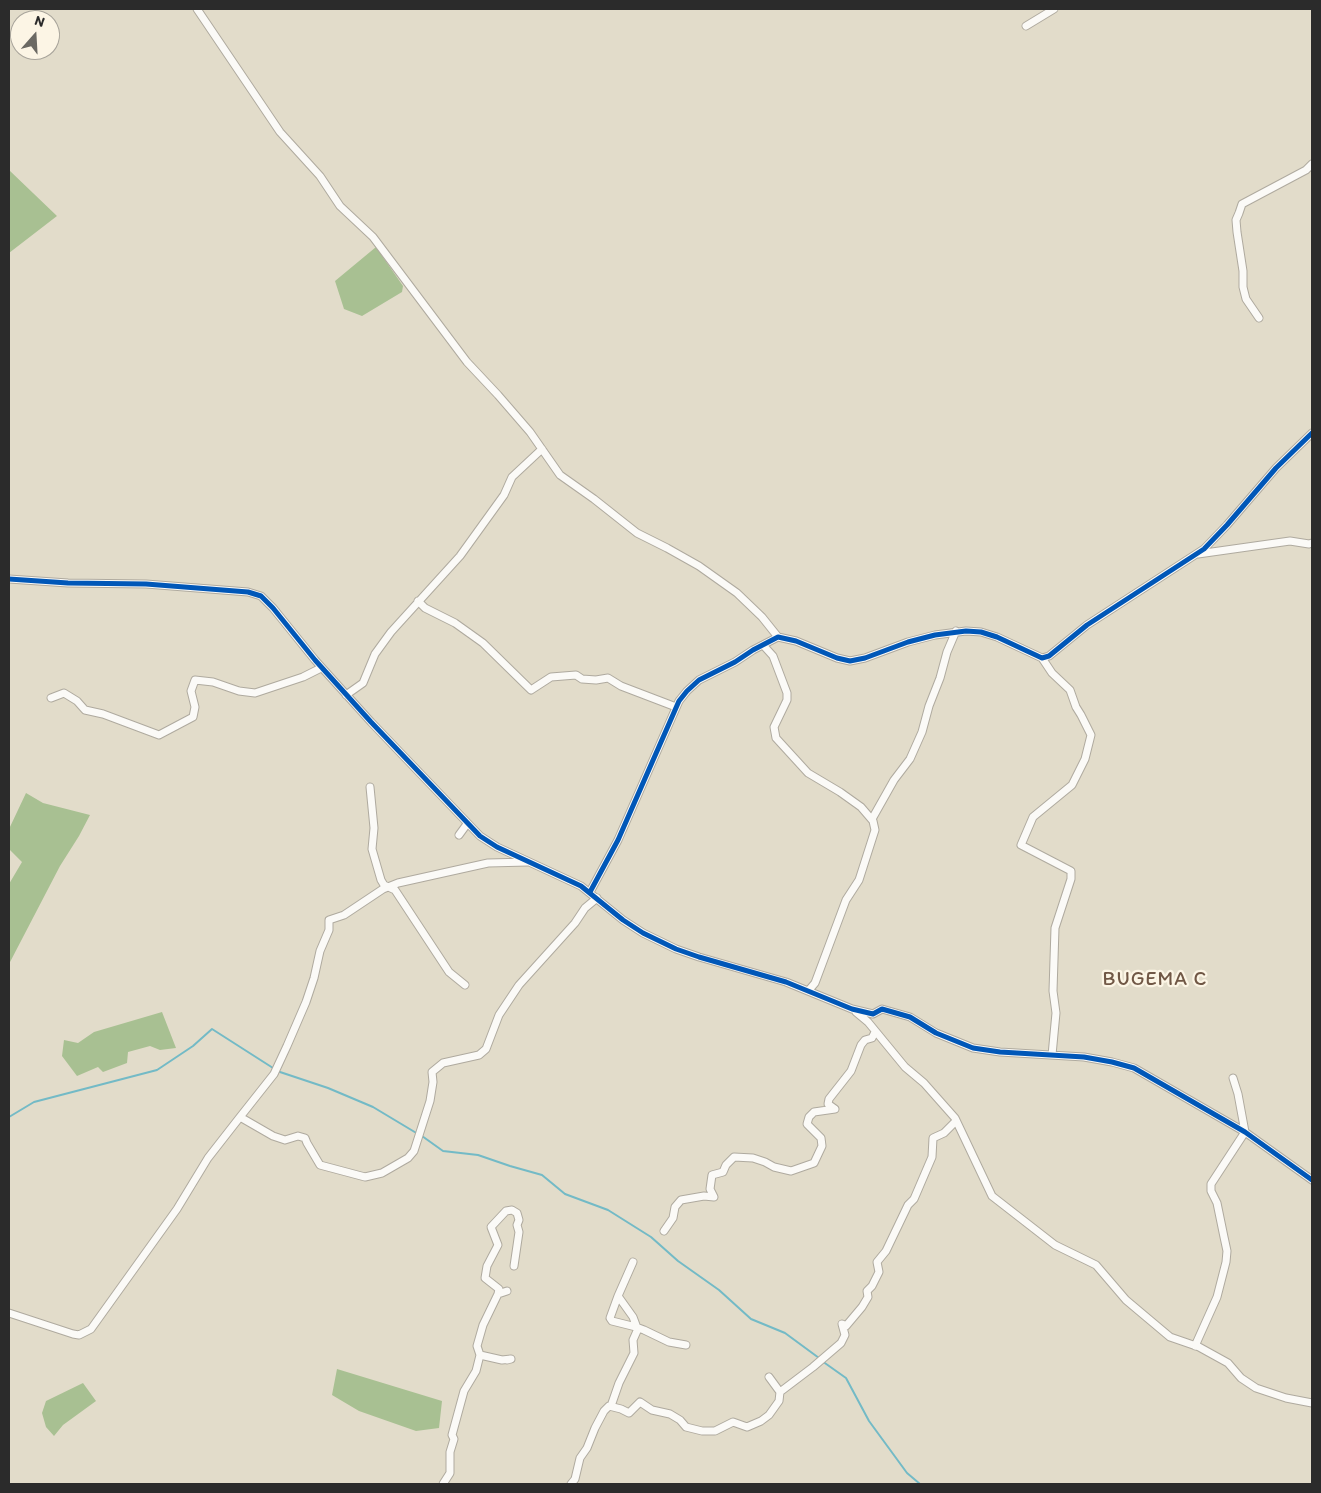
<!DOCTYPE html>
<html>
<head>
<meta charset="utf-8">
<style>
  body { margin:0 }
  #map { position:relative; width:1321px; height:1493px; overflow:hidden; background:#e2dcca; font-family:Itim,sans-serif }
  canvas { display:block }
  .frame { position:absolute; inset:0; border:10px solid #2b2b2b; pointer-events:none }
  .north { position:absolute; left:10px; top:10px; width:50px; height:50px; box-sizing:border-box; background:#fcf5e5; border:1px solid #a8a49b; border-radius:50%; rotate:19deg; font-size:14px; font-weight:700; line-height:20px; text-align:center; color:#2b2b2b }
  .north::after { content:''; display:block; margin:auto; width:18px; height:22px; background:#6b6963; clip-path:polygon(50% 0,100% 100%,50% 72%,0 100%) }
</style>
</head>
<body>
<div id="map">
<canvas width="1321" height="1493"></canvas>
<div class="frame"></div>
<div class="north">N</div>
</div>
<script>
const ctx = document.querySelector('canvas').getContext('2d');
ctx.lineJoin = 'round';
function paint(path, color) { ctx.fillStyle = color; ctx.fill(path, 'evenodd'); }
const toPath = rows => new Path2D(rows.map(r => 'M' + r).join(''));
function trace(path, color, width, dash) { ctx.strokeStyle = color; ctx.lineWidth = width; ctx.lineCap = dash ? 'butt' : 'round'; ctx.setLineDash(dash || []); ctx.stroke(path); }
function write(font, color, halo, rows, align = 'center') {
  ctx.font = font + ' Itim,sans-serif'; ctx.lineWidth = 4.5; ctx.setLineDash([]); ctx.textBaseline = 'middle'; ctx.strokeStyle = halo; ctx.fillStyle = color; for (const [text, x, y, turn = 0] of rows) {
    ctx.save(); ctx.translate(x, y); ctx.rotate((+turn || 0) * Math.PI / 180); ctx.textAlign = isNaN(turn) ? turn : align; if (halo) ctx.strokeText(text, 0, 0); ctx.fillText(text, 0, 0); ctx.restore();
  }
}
paint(toPath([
  [9,170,57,216,9,253],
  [376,247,403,286,402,292,362,316,344,309,335,281],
  [26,793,43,803,90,815,79,836,60,866,9,964,9,884,22,862,9,849,9,829],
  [162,1012,176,1048,160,1050,150,1046,128,1052,127,1063,103,1072,98,1067,77,1076,62,1056,64,1040,78,1043,94,1032],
  [337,1369,442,1401,439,1428,416,1431,359,1411,332,1395],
  [83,1383,96,1401,63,1425,54,1436,46,1427,42,1413,46,1401]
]), '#a8c092');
trace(toPath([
  [277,1071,328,1088,373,1107,418,1134],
  [9,1117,34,1102,157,1070,193,1046,212,1029,273,1068],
  [422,1136,443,1151,478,1155,510,1166,542,1175,565,1194,608,1210,651,1237,678,1261,719,1290,751,1319,785,1333,819,1358],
  [822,1361,846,1378,869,1421,907,1473,920,1484]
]), '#73bac6', 2);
const minor = toPath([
  [197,9,280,132,320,176,340,206,373,237,467,362,498,395,530,432,560,475,594,499,637,533,667,548,699,566,737,593,762,617,778,637],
  [1026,26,1054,9],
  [1259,318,1246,299,1243,287,1243,271,1237,232,1236,220,1239,213,1242,204,1306,170,1312,164],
  [1198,554,1290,541,1309,544,1312,543],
  [9,579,68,583,146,584,248,592,261,596,273,608,315,660,371,722,480,836,497,847,581,886,623,920,643,933,676,949,699,957,786,982,852,1009,873,1014,882,1009,910,1017,936,1033,973,1048,1000,1052,1084,1057,1112,1062,1134,1068,1245,1132,1312,1180],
  [418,601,425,608,455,623,483,643,531,690,551,677,576,675,582,679,596,680,608,678,621,686,676,707],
  [763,645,773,656,787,693,787,700,774,727,776,738,808,773,840,792,861,807,873,821,875,830,859,880,846,900,815,983,809,990],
  [1042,658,1052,673,1070,690,1076,707,1081,715,1091,735,1085,759,1072,785,1033,817,1021,845,1071,871,1071,879,1055,928,1053,991,1056,1013,1052,1055],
  [346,695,363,683,375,654,391,632,460,556,504,495,512,477,542,449],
  [51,698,64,693,77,701,85,710,103,714,159,735,193,717,195,707,191,691,195,680,213,682,239,691,255,693,303,677,321,668],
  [370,787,374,828,372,849,381,880,384,885,395,890,449,972,465,985],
  [872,819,894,780,910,759,922,732,929,706,940,678,947,652,956,631],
  [459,835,467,824],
  [590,892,618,840,679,701,687,691,699,680,735,662,753,650,778,637,796,641,837,658,850,661,865,658,908,642,935,635,966,631,981,632,997,637,1042,658,1049,656,1087,625,1204,549,1227,525,1276,468,1312,433],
  [856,1012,868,1022,905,1067,924,1083,955,1118,992,1196,1055,1245,1096,1265,1126,1300,1170,1337,1199,1347,1228,1363,1241,1378,1256,1388,1286,1398,1312,1403],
  [240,1117,274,1074,287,1046,306,1002,314,978,320,951,329,930,329,920,344,915,383,889,398,883,488,863,528,862],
  [664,1231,673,1218,675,1207,681,1200,704,1196,714,1197,710,1189,712,1175,723,1172,726,1165,734,1157,753,1158,765,1162,774,1167,791,1171,814,1163,822,1146,821,1138,807,1124,809,1117,814,1112,835,1109,828,1104,829,1099,851,1071,861,1045,865,1040,872,1038,875,1032],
  [498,1294,499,1289,485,1278,487,1266,498,1245,491,1227,506,1211,512,1210,517,1213,519,1220,517,1225,519,1232,514,1266],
  [618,1296,633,1262],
  [9,1313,73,1334,79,1335,91,1329,177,1209,208,1158,240,1117,273,1136,285,1140,298,1136,305,1138,307,1143,320,1165,365,1177,382,1173,408,1158,414,1151,430,1101,433,1082,432,1072,443,1063,479,1055,486,1049,499,1015,519,985,575,923,585,908,597,898],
  [1195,1346,1217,1297,1226,1262,1227,1251,1224,1237,1217,1203,1211,1191,1211,1184,1245,1132,1238,1094,1233,1078],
  [480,1355,477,1346,483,1325,498,1294,507,1291],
  [769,1377,780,1392,813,1367,841,1343,845,1335,842,1324,846,1326,862,1307,868,1297,867,1291,872,1286,879,1272,877,1262,886,1251,908,1205,914,1199,932,1157,933,1138,944,1133,956,1121],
  [611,1406,619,1383,634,1353,633,1340,637,1331,636,1327,636,1325,633,1317,618,1296,610,1318,612,1321,636,1327,644,1330,669,1342,686,1345],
  [443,1484,450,1473,450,1452,454,1439,452,1435,464,1391,476,1371,480,1355,502,1360,511,1359,507,1360],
  [571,1484,575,1479,580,1458,587,1448,595,1428,604,1411,609,1406,621,1409,629,1413,640,1402,652,1410,670,1414,680,1420,686,1427,702,1431,715,1431,733,1422,747,1427,761,1421,769,1415,779,1401,780,1392]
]);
trace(minor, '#afaa9f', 9);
trace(minor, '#fbfaf7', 7);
trace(toPath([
  [9,579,68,583,146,584,248,592,261,596,273,608,315,660,371,722,480,836,497,847,581,886,623,920,643,933,676,949,699,957,786,982,852,1009,873,1014,882,1009,910,1017,936,1033,973,1048,1000,1052,1084,1057,1112,1062,1134,1068,1245,1132,1312,1180],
  [590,892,618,840,679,701,687,691,699,680,735,662,753,650,778,637,796,641,837,658,850,661,865,658,908,642,935,635,966,631,981,632,997,637,1042,658,1049,656,1087,625,1204,549,1227,525,1276,468,1312,433]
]), '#0057b8', 5);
ctx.letterSpacing = '1px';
write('20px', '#705745', '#fcf5e5', [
  ["BUGEMA C",1155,980]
]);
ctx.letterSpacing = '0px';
</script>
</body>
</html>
